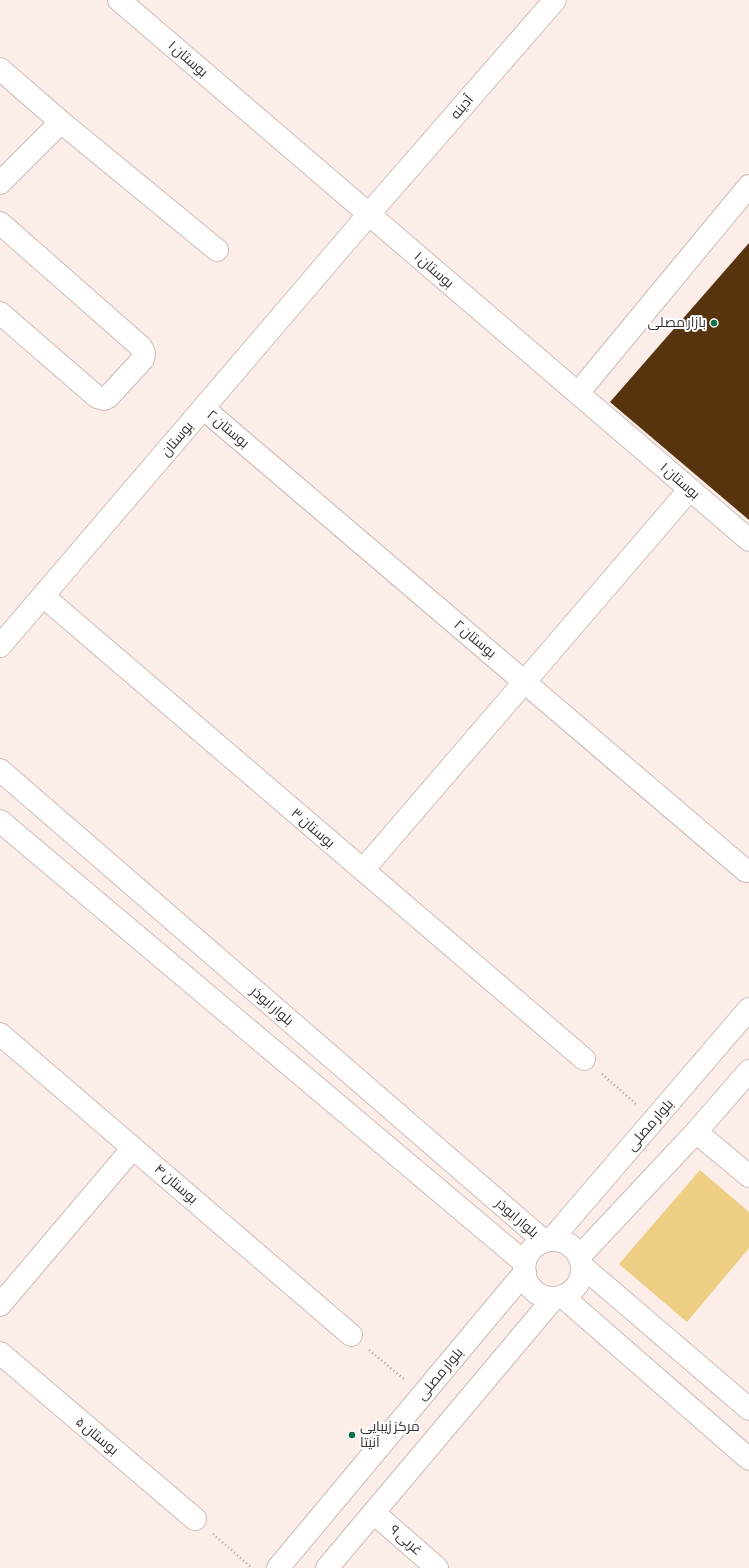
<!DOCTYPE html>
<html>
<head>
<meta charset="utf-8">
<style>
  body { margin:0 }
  canvas { display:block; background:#fcede8 }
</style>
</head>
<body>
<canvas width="749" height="1568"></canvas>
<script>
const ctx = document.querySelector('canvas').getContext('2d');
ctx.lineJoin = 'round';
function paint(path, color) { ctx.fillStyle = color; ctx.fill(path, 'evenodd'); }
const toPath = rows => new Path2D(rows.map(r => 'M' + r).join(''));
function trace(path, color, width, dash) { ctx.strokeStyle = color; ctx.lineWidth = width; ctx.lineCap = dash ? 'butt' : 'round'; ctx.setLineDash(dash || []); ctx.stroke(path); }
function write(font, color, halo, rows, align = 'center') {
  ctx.font = font + ' "Asap Condensed",Cairo,sans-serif'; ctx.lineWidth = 4; ctx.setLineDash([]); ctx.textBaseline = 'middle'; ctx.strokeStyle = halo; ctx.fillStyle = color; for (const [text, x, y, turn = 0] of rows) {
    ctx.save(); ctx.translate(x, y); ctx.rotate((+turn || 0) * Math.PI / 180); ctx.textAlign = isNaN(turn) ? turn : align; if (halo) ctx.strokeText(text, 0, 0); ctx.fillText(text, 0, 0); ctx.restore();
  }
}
paint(toPath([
  [700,1170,749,1212,749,1248,687,1322,619,1264]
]), '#eece82');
paint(toPath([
  [749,243,749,520,610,402]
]), '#58340e');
const minor = toPath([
  [119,0,749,540],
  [0,69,61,122,217,250],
  [0,183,61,122],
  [0,223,141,347,144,353,143,359,108,397,104,399,97,397,0,313],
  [578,393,749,186],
  [203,408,746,871],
  [43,596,584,1059],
  [0,646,369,214,555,0],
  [363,870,690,489],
  [0,1034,351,1335],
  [696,1132,749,1176],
  [0,1305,133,1148],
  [0,1353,195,1519],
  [374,1513,437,1568]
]);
const tertiary = toPath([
  [551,1240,749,1009],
  [579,1257,696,1132,749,1071],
  [278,1568,525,1272],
  [327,1568,554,1298]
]);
const secondary = toPath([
  [0,770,544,1241],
  [0,821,525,1263],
  '524 1269a29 29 0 1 1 58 0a29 29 0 1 1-58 0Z',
  [582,1266,749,1409],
  [562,1296,749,1459]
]);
trace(minor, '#cbbcb8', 24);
trace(tertiary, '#cbbcb8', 24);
trace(secondary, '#cbbcb8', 24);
trace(toPath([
  [602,1074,636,1104],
  [369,1350,404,1379],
  [213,1534,252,1568]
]), '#ab9f9c', 2.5, [1, 3]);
trace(minor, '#fff', 22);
trace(tertiary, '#fff', 22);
trace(secondary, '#fff', 22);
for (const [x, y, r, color] of [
  [714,323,4,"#0c7046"],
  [352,1435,4,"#0c7046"]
]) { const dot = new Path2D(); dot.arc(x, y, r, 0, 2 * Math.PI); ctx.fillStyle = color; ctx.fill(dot); trace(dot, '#fff', 1.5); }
write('14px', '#37312f', '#fff', [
  ["بوستان ۱",188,59,41],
  ["آدینه",462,107,-49],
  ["بوستان ۱",434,270,41],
  ["بوستان ۲",228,429,40],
  ["بوستان",177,439,-49],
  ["بوستان ۱",680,481,41],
  ["بوستان ۲",475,639,40],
  ["بوستان ۳",313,828,41],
  ["بلوار ابوذر",272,1006,41],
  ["بلوار مصلی",650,1125,-49],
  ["بوستان ۴",176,1184,41],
  ["بلوار ابوذر",517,1218,41],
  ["بلوار مصلی",440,1374,-50],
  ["بوستان ۵",97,1436,40],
  ["۹ غربی",406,1540,41]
]);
write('14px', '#37312f', '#fff', [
  ["بازار مصلی",706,323],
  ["مرکز زیبایی",360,1427,"left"],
  ["آنیتا",360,1443,"left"]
], 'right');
</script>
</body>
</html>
